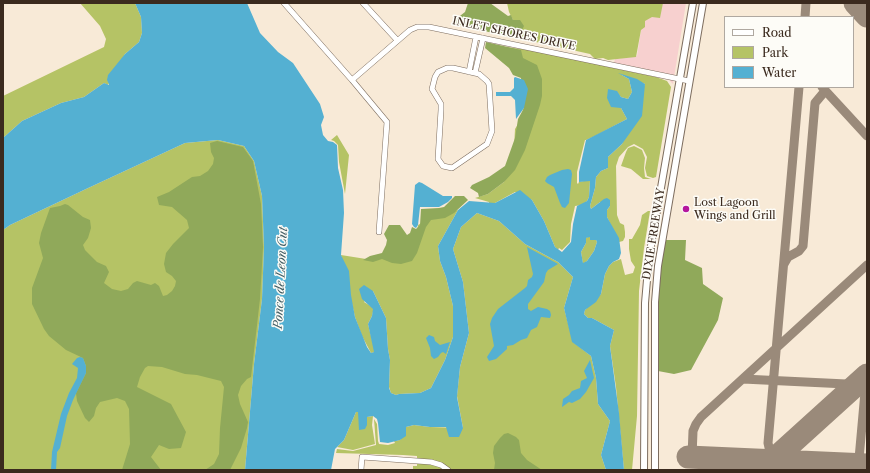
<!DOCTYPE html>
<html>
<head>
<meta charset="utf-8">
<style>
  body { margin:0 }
  #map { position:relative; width:870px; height:473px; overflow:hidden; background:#f8ead7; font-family:"Libre Caslon Text",serif }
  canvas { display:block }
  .frame { position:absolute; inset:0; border:4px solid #3b2a1e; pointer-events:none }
  .legend { position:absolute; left:724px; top:16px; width:130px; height:72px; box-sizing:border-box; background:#fdfcf7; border:1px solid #afa8a0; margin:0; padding:5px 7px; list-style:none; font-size:12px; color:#3b2a1e }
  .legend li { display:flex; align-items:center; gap:8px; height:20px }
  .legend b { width:20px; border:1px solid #afa8a0 }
</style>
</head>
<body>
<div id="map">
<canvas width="870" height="473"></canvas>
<div class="frame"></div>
<ul class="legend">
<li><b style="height:5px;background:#fff"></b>Road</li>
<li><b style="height:11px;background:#b5c365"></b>Park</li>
<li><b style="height:11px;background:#54b0d2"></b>Water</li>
</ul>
</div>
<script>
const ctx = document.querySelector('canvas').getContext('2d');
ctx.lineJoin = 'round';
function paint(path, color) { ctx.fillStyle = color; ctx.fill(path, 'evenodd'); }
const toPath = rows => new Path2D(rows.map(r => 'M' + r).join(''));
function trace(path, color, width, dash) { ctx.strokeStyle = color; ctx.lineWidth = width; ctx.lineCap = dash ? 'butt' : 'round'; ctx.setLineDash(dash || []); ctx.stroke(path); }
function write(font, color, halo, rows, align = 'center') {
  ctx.font = font + ' "Libre Caslon Text",serif'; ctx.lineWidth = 3; ctx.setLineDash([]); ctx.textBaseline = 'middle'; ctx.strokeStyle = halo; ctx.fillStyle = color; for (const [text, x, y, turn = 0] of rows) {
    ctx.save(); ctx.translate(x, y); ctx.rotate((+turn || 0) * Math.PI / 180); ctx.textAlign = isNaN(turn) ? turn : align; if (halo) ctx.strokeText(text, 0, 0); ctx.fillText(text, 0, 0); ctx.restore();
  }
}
paint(toPath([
  [662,3,686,3,673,84,668,79,656,75,613,67,615,59,637,56,641,30,645,20]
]), '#f7d0cf');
paint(toPath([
  [80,3,135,3,141,17,142,33,139,42,125,54,108,85,104,83,84,97,61,103,22,121,3,138,3,96,104,47,106,39,100,26],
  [507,3,663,3,660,18,652,17,645,21,645,27,641,30,636,57,608,60,603,58,595,59,590,54,536,42,515,36,511,30,516,30,520,31,517,20,513,20,509,12],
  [489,45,529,50,656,77,667,81,671,87,656,177,653,178,647,176,645,168,647,157,643,149,634,144,628,147,619,157,616,166,617,215,620,223,624,225,625,232,625,237,623,241,619,242,607,217,607,210,610,206,600,202,591,209,590,206,595,188,596,177,601,171,608,168,608,157,622,144,645,84,620,74,629,79,632,92,628,99,621,97,616,91,621,108,627,119,595,136,586,140,585,140,577,172,577,183,578,184,579,182,584,181,590,181,589,197,587,201,582,205,575,206,571,224,570,242,562,250,559,248,558,250,555,247,544,221,532,200,515,192,495,203,489,204,489,202,475,198,488,194,504,182,514,148,515,129,520,121,531,81],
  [337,135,349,155,345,194,339,162,338,145,334,141,331,140],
  [218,140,244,146,254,161,262,196,264,247,262,299,254,364,245,470,3,470,3,230,10,225,86,189,185,143],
  [634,146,642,150,645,158,644,168,645,177,651,179,643,179,631,169,621,166,626,152,628,148],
  [458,210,438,246,440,261,446,277,453,306,453,337,445,360,431,388,420,393,399,394,396,395,391,393,389,387,390,360,388,349,386,318,373,291,364,302,374,308,372,316,368,324,375,352,371,353,362,336,355,317,341,255,366,259,377,259,417,234,418,225,426,220,439,214],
  [648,211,650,211,644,248,639,291,637,416,632,470,624,470,616,387,610,346,614,330,592,318,588,318,584,314,585,310,601,294,605,274,609,266,613,262,621,259,625,275,633,273,635,267,631,261,629,249,629,239,632,239,640,225,642,215],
  [477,213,499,221,525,244,558,262,573,277,564,308,573,342,591,356,596,378,598,404,610,421,601,455,606,470,413,470,413,466,417,466,417,456,403,455,336,453,337,449,353,451,376,445,374,419,377,424,378,441,379,444,388,445,395,443,394,441,400,440,406,427,414,425,430,427,463,428,457,396,460,367,469,333,463,282,453,249,461,227],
  [590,236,590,240,596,240,597,242,594,251,587,261,583,264,581,252,586,243,586,238],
  [356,412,358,412,367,417,373,416,372,425,375,444,353,450,337,447,344,440]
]), '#b5c365');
paint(toPath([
  [468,3,490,3,508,16,511,15,513,20,520,20,524,26,522,30,520,32,516,30,512,30,514,35,505,36,456,24,456,19,465,12],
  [486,42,521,50,523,58,537,65,542,79,542,96,540,105,525,150,515,170,504,182,488,194,479,197,478,193,470,188,472,185,489,177,505,166,515,138,518,119,524,108,521,78,513,75,509,68,485,48],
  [217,141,243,147,253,161,261,204,263,247,260,299,251,377,247,379,241,386,238,395,240,404,248,422,247,428,241,448,230,470,205,470,214,464,219,454,220,428,224,387,221,381,197,375,185,374,162,367,148,366,145,368,140,377,137,387,171,404,186,432,181,448,169,449,159,445,151,457,161,470,122,470,130,444,129,409,125,401,117,398,100,402,96,408,94,416,89,422,85,418,77,401,76,393,86,373,86,366,83,358,66,350,49,336,44,329,32,304,32,288,43,258,39,243,41,233,50,208,60,206,65,204,68,205,83,217,90,220,91,228,88,238,83,245,85,250,97,262,106,266,109,272,104,283,112,289,121,291,128,289,133,283,137,281,151,285,155,283,159,286,163,296,167,295,172,291,175,286,176,281,172,276,166,272,164,264,166,253,173,244,189,228,187,220,172,207,159,205,157,197,169,192,192,177,200,176,208,171,213,164,214,158,211,152,210,143],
  [455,196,464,196,468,200,454,213,445,218,431,220,426,227,417,253,412,261,401,264,392,263,382,259,373,262,363,260,370,256,382,253,386,245,387,240,384,234,389,225,400,225,407,235,410,233,412,227,416,229,420,225,421,209,439,208,444,207],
  [664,240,686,240,685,260,702,268,703,284,723,298,718,320,691,370,674,374,658,371,657,302],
  [508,433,516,437,519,440,521,453,527,460,542,470,494,470,495,463,493,453,494,446,500,438,504,434]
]), '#90a95a');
paint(toPath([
  [135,3,247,3,260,33,278,52,293,63,320,104,324,117,321,125,323,135,328,141,333,142,337,145,338,168,343,190,344,213,341,255,349,271,351,295,355,317,367,347,371,353,374,352,368,324,372,316,373,309,362,299,359,289,364,285,373,291,386,318,388,349,390,360,389,388,391,393,396,395,399,394,420,393,431,388,445,360,453,337,453,306,446,277,440,261,438,246,458,210,469,201,495,203,520,190,532,200,544,221,555,247,562,252,571,242,573,224,577,206,587,201,589,197,590,181,579,182,579,172,586,140,627,119,621,108,611,107,607,98,608,89,617,91,621,97,628,99,632,92,629,79,618,73,637,79,645,84,642,116,622,144,608,157,608,168,601,171,596,177,595,188,590,206,591,209,604,199,607,198,610,200,610,206,607,210,607,217,619,238,621,253,619,259,613,262,609,266,605,274,601,294,596,302,585,310,584,314,588,318,592,318,614,330,610,346,619,413,624,470,606,470,601,455,610,421,598,404,596,378,591,356,572,342,564,308,573,277,558,262,525,244,499,221,477,213,461,227,453,249,463,282,469,333,460,367,457,397,463,428,459,437,449,437,446,427,430,427,414,425,406,427,406,436,400,440,388,443,380,442,378,423,377,419,373,416,367,417,367,425,365,429,359,430,358,412,356,412,344,440,335,449,331,470,245,470,254,364,262,299,264,247,262,196,254,161,244,146,218,140,185,143,86,189,10,225,3,230,3,138,22,121,61,103,84,97,104,83,109,85,109,84,107,80,108,75,125,54,139,42,142,33,141,17],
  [590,237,590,240,596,240,597,242,594,251,587,261,583,263,581,252,586,243,586,238],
  [515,77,524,80,528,89,524,108,516,119,515,100,511,96,496,96,496,92,510,92,514,88,514,78],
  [568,169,571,170,572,174,569,203,565,208,562,207,560,203,554,187,547,183,545,181,547,177,550,175,562,170],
  [419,182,422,183,443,196,452,196,452,198,448,202,439,207,420,207,418,225,416,228,414,227,412,224,415,185],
  [527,247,558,264,548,270,546,273,544,282,528,304,528,309,531,311,538,307,547,309,550,311,551,315,550,318,541,317,537,327,531,330,527,338,521,340,513,345,507,346,507,349,496,359,489,361,487,357,494,346,490,324,492,318,498,309,525,288,527,286,528,280,532,277,533,274],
  [429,335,434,337,435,341,440,345,450,342,446,354,443,352,441,353,438,357,434,359,431,356,430,348,426,338],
  [80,357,83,358,86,366,86,373,73,400,67,416,60,448,57,452,56,470,51,470,52,452,61,414,69,393,77,378,78,368,72,364,77,358],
  [590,360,594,378,586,392,580,399,572,403,569,402,562,407,563,399,569,395,572,391,580,388,581,381,587,378,584,371]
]), '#54b0d2');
trace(toPath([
  [805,17,806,3],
  [822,87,867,136],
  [784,264,788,257,799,251,803,246,815,103,825,91],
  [743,379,867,385],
  [692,457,693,431,696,424,701,417,867,265],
  [772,461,768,443,799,87],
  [858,470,867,370]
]), '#9a8a7a', 9);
trace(toPath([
  [855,3,867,16],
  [688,457,867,465],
  [772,461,867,375]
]), '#9a8a7a', 23);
const minor = toPath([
  [284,3,352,80,387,122,379,232],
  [363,3,397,40],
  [447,68,453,68,479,74,487,81,489,84,492,131,487,144,452,168,443,166,438,159,441,110,441,104,432,89,435,77,438,72,447,68],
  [469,72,476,37],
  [475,73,483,38],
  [352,80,410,30,417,27,429,27,689,81],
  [361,470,362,457,431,462,441,465,448,470]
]);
const major = toPath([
  [644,470,645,303,649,257,693,3],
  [655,470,655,302,658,266,703,3]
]);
trace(minor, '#7d6d5f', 6);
trace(major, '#7d6d5f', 8);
trace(minor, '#fff', 5);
trace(major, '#fff', 6);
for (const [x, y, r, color] of [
  [686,209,4,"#b5179e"]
]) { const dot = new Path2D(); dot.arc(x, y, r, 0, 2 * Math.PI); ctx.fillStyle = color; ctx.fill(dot); trace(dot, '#fdfcf7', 1.5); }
write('11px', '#3b2a1e', '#fdfcf7', [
  ["INLET SHORES DRIVE",514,34,12],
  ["DIXIE FREEWAY",654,234,-81]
]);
write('11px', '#3b2a1e', '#fdfcf7', [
  ["Lost Lagoon",694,203],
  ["Wings and Grill",694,216]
], 'left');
write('italic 12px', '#456066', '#fdfcf7', [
  ["Ponce de Leon Cut",281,278,-87]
]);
</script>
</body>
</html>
